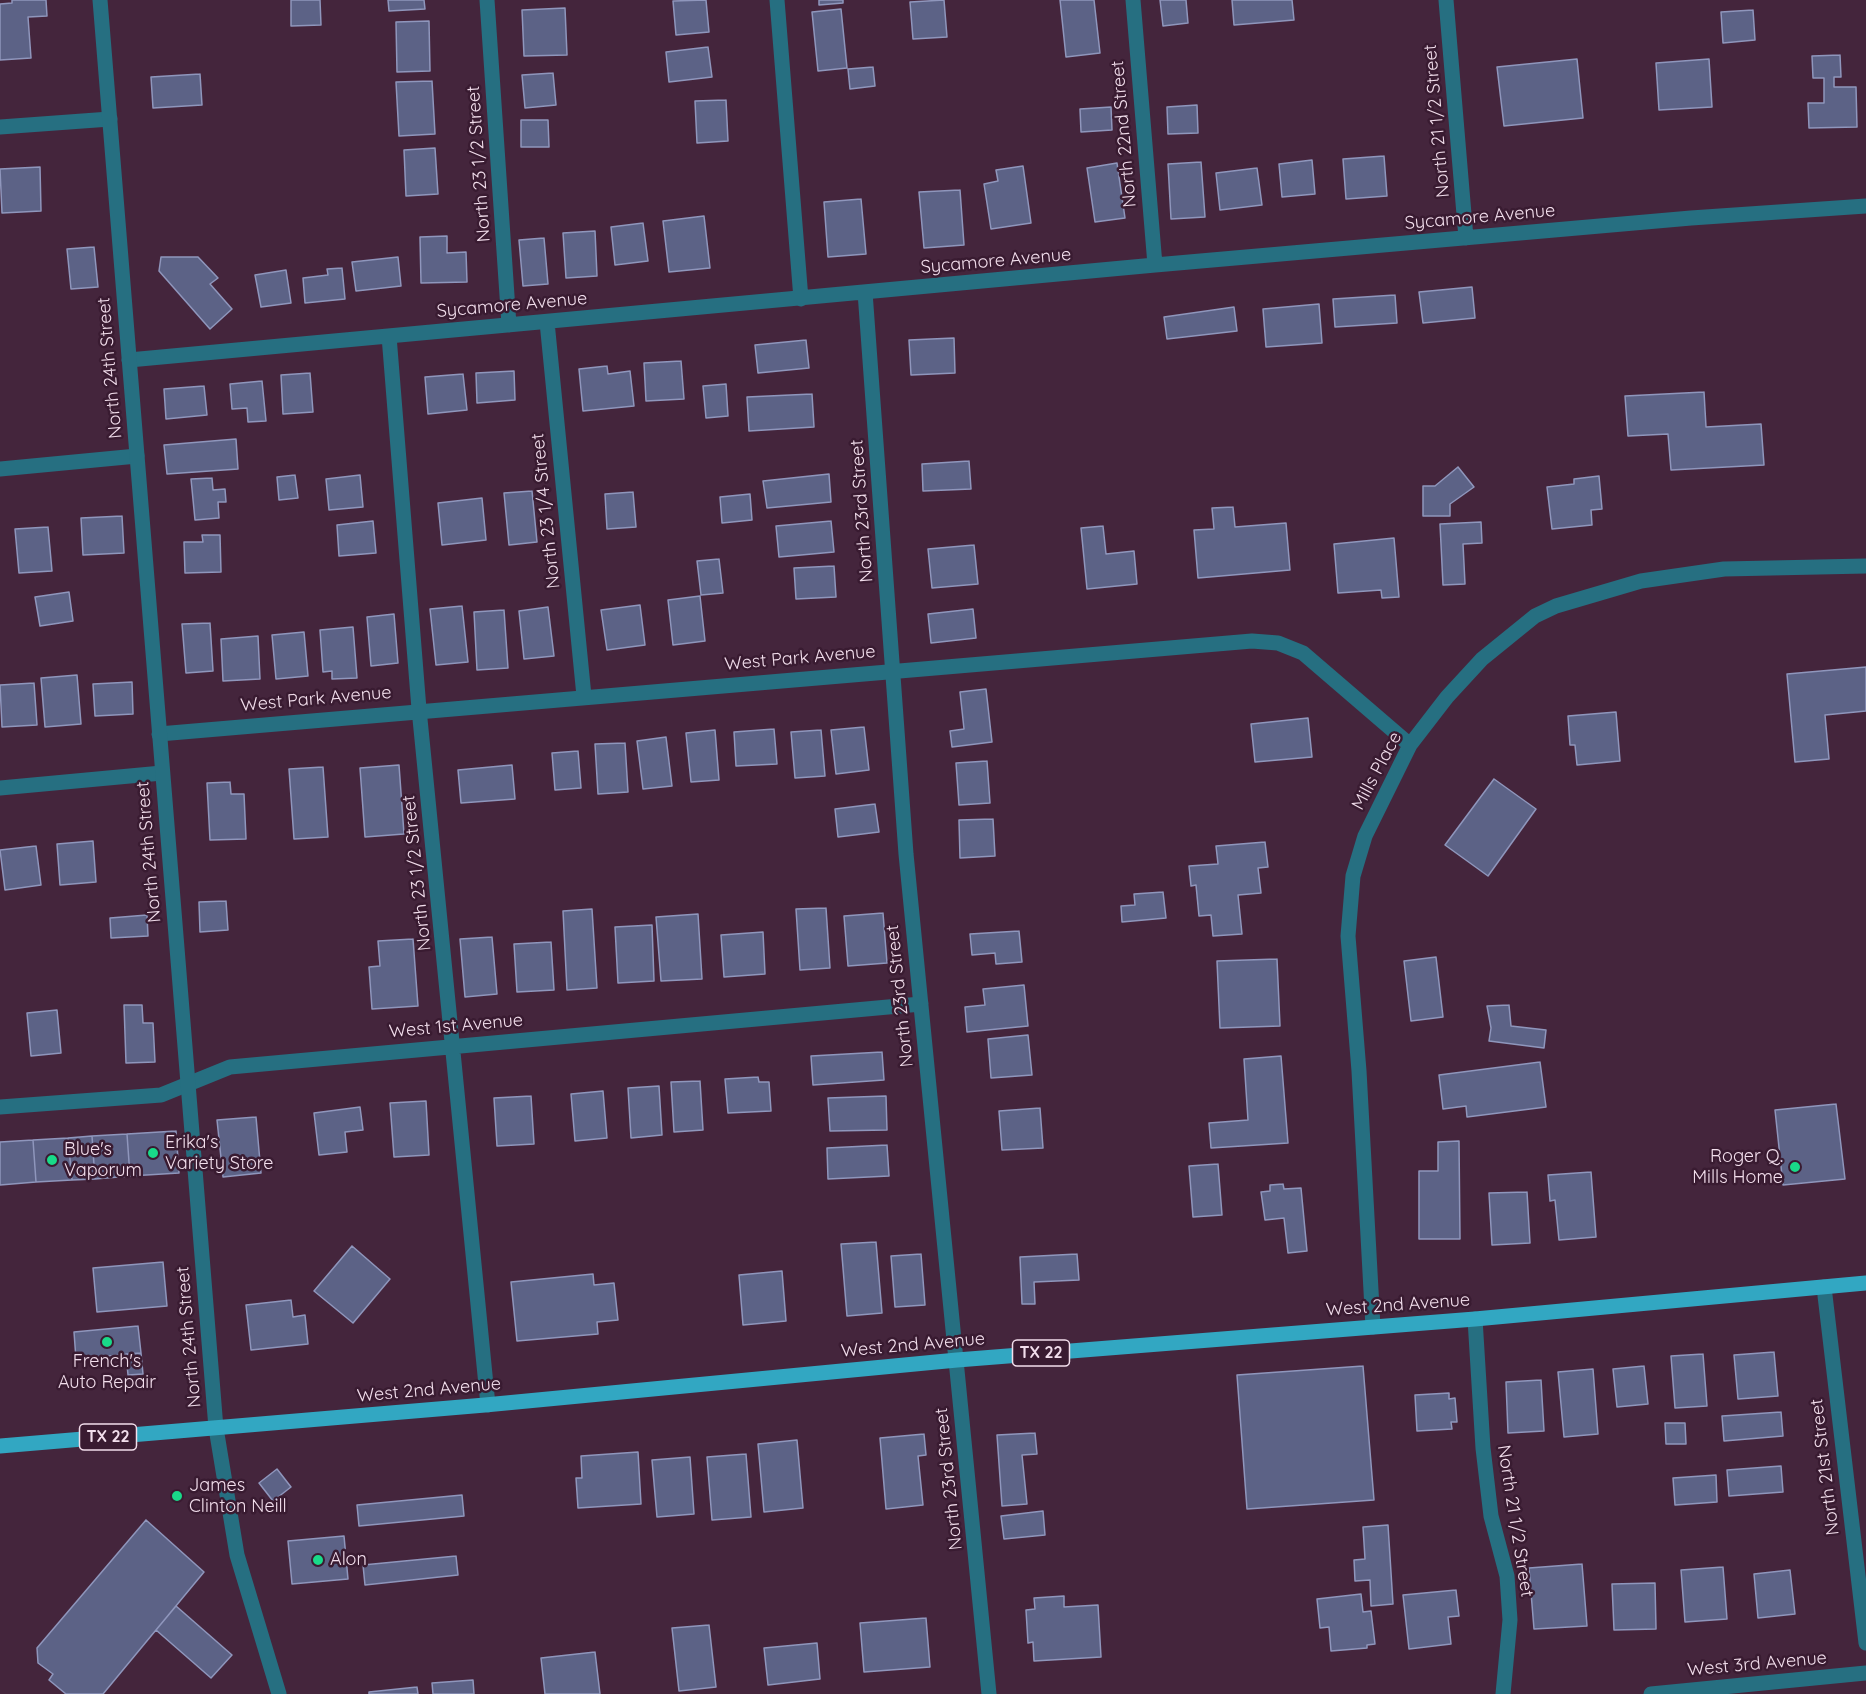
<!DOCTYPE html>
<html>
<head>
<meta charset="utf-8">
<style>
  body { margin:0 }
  canvas { display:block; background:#44253c }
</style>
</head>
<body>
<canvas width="1866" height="1694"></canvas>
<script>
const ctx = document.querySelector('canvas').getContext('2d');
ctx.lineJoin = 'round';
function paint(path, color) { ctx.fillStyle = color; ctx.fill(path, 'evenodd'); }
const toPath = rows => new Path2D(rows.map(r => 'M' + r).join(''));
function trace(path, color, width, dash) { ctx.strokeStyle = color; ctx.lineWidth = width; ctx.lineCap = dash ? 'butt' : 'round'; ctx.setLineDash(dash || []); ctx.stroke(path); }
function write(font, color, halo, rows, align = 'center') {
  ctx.font = font + ' Quicksand,sans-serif'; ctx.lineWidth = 5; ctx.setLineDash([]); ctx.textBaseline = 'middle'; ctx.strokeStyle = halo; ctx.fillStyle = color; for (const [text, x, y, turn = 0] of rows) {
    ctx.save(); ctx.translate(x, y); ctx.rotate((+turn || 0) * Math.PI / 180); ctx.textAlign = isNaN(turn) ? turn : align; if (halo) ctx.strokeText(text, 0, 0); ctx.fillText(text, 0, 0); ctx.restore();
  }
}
const building = toPath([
  [12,0,46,0,47,16,28,17,31,58,0,60,0,4,12,3,12,0],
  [291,0,320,0,321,25,291,26,291,0],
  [388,0,424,0,425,9,389,11,388,0],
  [706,0,709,32,676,35,673,1,706,0],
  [819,0,843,0,843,3,819,5,819,0],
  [944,0,947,37,913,39,910,2,944,0],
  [1060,0,1094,0,1100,53,1066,57,1060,0],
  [1160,0,1186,0,1188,23,1163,26,1160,0],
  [1232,0,1292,0,1294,20,1234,25,1232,0],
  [565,8,567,55,524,56,522,10,565,8],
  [841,9,847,68,818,71,812,12,841,9],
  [1753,10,1755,40,1723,43,1721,12,1753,10],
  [429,21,430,71,397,72,396,22,429,21],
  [708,47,712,77,669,82,666,52,708,47],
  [1840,55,1841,77,1834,77,1834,87,1856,87,1857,127,1809,128,1808,103,1824,103,1824,78,1813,78,1812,56,1840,55],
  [1577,59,1583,118,1504,126,1497,67,1577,59],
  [1709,59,1712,107,1659,110,1656,63,1709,59],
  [873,67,875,86,850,89,848,69,873,67],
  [553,73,556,105,525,108,522,75,553,73],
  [200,74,202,105,153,108,151,77,200,74],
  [432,81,435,134,399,136,396,82,432,81],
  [726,100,728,141,697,143,695,101,726,100],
  [1197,105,1198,133,1168,134,1167,107,1197,105],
  [1111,107,1112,130,1081,132,1080,109,1111,107],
  [521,120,548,120,549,147,521,147,521,120],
  [435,148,438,194,406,196,404,150,435,148],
  [1384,156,1387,196,1346,199,1343,159,1384,156],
  [1312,160,1315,194,1282,197,1279,164,1312,160],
  [1201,162,1205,217,1171,219,1168,164,1201,162],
  [1117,163,1125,218,1095,222,1087,168,1117,163],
  [1023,166,1031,223,991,229,984,184,998,181,996,170,1023,166],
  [40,167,41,211,2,213,0,169,40,167],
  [1257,168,1262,205,1220,210,1216,173,1257,168],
  [960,190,964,245,924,248,919,192,960,190],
  [861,199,866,254,828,257,824,202,861,199],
  [704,216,710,268,669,272,663,221,704,216],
  [643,223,648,261,615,265,611,227,643,223],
  [595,231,597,276,566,278,563,233,595,231],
  [447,236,447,253,466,252,467,282,421,283,420,237,447,236],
  [544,238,548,284,523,286,519,240,544,238],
  [94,247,98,287,71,289,67,249,94,247],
  [161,257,198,257,218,278,210,284,232,309,210,329,159,271,161,257],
  [398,257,401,286,356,291,352,262,398,257],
  [342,268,345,299,305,303,303,278,328,275,327,269,342,268],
  [286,270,291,303,261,307,255,275,286,270],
  [1472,287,1475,318,1423,323,1419,292,1472,287],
  [1395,295,1397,323,1335,327,1333,299,1395,295],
  [1319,304,1322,343,1266,347,1263,309,1319,304],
  [1234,307,1237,331,1167,339,1164,317,1234,307],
  [954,338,955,373,911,375,909,340,954,338],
  [806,340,809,368,758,373,755,345,806,340],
  [681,361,684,399,646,401,644,363,681,361],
  [607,366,608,374,630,371,634,406,583,411,579,369,607,366],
  [514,371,515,400,477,403,476,373,514,371],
  [310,373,313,412,283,414,281,375,310,373],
  [463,374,467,410,428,414,425,377,463,374],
  [262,381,266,421,248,422,247,408,232,409,230,384,262,381],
  [726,384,728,416,706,418,703,386,726,384],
  [204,386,207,415,166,419,164,389,204,386],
  [1704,392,1706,427,1761,424,1764,465,1671,470,1668,434,1628,436,1625,396,1704,392],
  [812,394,814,427,749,431,747,397,812,394],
  [236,439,238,469,167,474,164,445,236,439],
  [969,461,971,489,923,491,922,464,969,461],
  [1458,467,1474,487,1450,504,1450,516,1423,516,1423,486,1435,486,1458,467],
  [829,474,831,502,767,508,763,481,829,474],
  [295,475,298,498,279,500,277,477,295,475],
  [360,475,363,507,329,510,326,479,360,475],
  [1599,476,1602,509,1591,510,1592,525,1552,529,1547,487,1574,484,1574,479,1599,476],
  [212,478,213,490,225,489,226,502,218,502,219,518,195,520,191,479,212,478],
  [532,491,537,542,509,545,504,493,532,491],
  [633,492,636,527,607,529,605,494,633,492],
  [750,494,752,520,722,523,720,497,750,494],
  [482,498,486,540,442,545,438,503,482,498],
  [1233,507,1235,527,1286,523,1290,570,1198,578,1194,530,1214,529,1212,508,1233,507],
  [122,516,124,553,83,555,81,518,122,516],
  [373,521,376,553,339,556,337,525,373,521],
  [831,521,834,552,779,557,776,526,831,521],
  [1481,522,1482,543,1463,544,1465,584,1443,585,1440,524,1481,522],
  [1103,526,1106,554,1134,551,1137,584,1087,589,1081,528,1103,526],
  [48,527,52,571,19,573,15,529,48,527],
  [202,535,220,535,221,572,185,573,184,542,203,542,202,535],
  [1394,538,1399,597,1382,598,1381,590,1338,593,1334,544,1394,538],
  [974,545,978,584,932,588,928,549,974,545],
  [719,559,723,593,701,595,697,561,719,559],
  [834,566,836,597,796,599,794,568,834,566],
  [69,592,73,621,40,626,35,597,69,592],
  [700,596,705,641,673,645,668,600,700,596],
  [640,605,645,645,607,650,601,610,640,605],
  [462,606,468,662,436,665,430,609,462,606],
  [548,607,554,656,524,659,519,611,548,607],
  [973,609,976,638,931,643,928,614,973,609],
  [504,610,508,668,477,670,474,612,504,610],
  [394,614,398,663,371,666,367,617,394,614],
  [210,623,213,671,186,673,182,624,210,623],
  [353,627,357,678,332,679,332,671,323,672,320,630,353,627],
  [304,632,308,676,276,679,272,635,304,632],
  [258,636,260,679,223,681,221,639,258,636],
  [1866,667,1866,711,1825,715,1829,759,1795,762,1787,674,1866,667],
  [77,675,81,724,45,727,41,678,77,675],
  [132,682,133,714,95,716,93,684,132,682],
  [34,683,37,725,2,727,0,685,34,683],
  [986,689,992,742,952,747,950,731,964,729,960,692,986,689],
  [1616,712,1620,761,1577,765,1575,745,1570,745,1568,716,1616,712],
  [1308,718,1312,757,1255,762,1251,724,1308,718],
  [864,727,869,770,836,774,831,730,864,727],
  [774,729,777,764,736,766,734,732,774,729],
  [715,730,719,780,691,782,686,733,715,730],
  [821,730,825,776,795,778,791,732,821,730],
  [666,737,672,786,643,789,637,741,666,737],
  [625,743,628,792,598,794,595,744,625,743],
  [578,751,581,788,555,790,552,753,578,751],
  [987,761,990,803,959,805,956,763,987,761],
  [399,765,404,834,365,837,360,768,399,765],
  [512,765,515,799,461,803,458,770,512,765],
  [323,767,328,837,294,839,289,769,323,767],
  [1494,779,1536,809,1488,876,1445,845,1494,779],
  [230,782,231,794,244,794,246,839,210,840,207,783,230,782],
  [875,804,879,832,838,837,835,809,875,804],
  [993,819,995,856,960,858,959,820,993,819],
  [93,841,96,882,60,885,57,844,93,841],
  [1265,842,1268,867,1258,868,1261,893,1238,895,1242,934,1213,936,1211,915,1199,916,1196,885,1191,886,1189,866,1218,864,1216,846,1265,842],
  [36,846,41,885,5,890,0,850,36,846],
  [1163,892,1166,918,1122,922,1121,906,1135,905,1134,894,1163,892],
  [226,901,228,930,200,932,199,902,226,901],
  [826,908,830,968,800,970,796,909,826,908],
  [592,909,597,988,567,990,563,911,592,909],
  [883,913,887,963,848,966,844,916,883,913],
  [698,914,702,979,661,981,656,917,698,914],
  [147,915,148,936,111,938,110,918,147,915],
  [652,925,654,981,618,983,615,927,652,925],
  [1019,931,1022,962,996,964,995,953,972,955,970,934,1019,931],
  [763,932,765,974,724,977,721,935,763,932],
  [492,937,497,994,465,997,460,939,492,937],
  [413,939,418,1006,372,1009,369,967,380,966,378,941,413,939],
  [551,942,554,990,517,992,514,944,551,942],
  [1436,957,1443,1017,1411,1021,1404,961,1436,957],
  [1277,959,1280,1026,1220,1028,1217,961,1277,959],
  [1024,985,1028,1026,967,1032,965,1007,985,1005,983,989,1024,985],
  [124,1005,142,1005,143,1023,153,1023,155,1062,126,1063,124,1005],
  [1509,1005,1511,1026,1546,1030,1544,1048,1489,1041,1491,1028,1487,1006,1509,1005],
  [57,1010,61,1053,31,1056,27,1013,57,1010],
  [1028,1035,1032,1075,991,1078,988,1039,1028,1035],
  [882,1052,884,1080,813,1085,811,1056,882,1052],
  [1281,1056,1288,1143,1211,1148,1209,1123,1248,1120,1244,1059,1281,1056],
  [1540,1062,1546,1107,1467,1117,1466,1106,1443,1109,1439,1075,1540,1062],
  [758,1077,759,1082,769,1082,771,1111,728,1113,725,1079,758,1077],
  [700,1081,703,1130,674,1132,671,1082,700,1081],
  [659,1086,662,1135,631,1138,628,1088,659,1086],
  [603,1091,607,1138,575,1141,571,1094,603,1091],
  [531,1096,534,1144,497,1146,494,1098,531,1096],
  [886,1096,887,1130,830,1131,828,1098,886,1096],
  [426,1101,429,1155,394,1157,390,1103,426,1101],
  [1836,1104,1845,1179,1783,1185,1775,1110,1836,1104],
  [360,1107,363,1130,345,1132,347,1152,319,1155,314,1113,360,1107],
  [1040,1108,1043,1148,1002,1150,999,1111,1040,1108],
  [256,1117,261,1173,223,1177,217,1120,256,1117],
  [176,1131,179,1173,130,1176,127,1134,176,1131],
  [127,1134,130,1176,95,1179,92,1136,127,1134],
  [92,1136,95,1179,72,1180,68,1138,92,1136],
  [68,1138,72,1180,36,1182,33,1140,68,1138],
  [33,1140,36,1182,0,1185,0,1142,33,1140],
  [1459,1141,1460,1239,1419,1239,1419,1171,1438,1171,1438,1142,1459,1141],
  [887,1145,889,1176,828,1179,827,1148,887,1145],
  [1218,1164,1222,1215,1193,1217,1189,1166,1218,1164],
  [1591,1172,1596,1237,1559,1240,1555,1200,1550,1201,1548,1175,1591,1172],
  [1283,1184,1284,1189,1301,1188,1307,1251,1288,1253,1284,1218,1265,1220,1261,1192,1270,1191,1270,1185,1283,1184],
  [1527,1192,1530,1243,1492,1245,1489,1193,1527,1192],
  [876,1242,882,1313,847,1316,841,1244,876,1242],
  [352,1246,390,1279,353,1323,314,1291,352,1246],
  [921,1254,925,1305,895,1307,891,1256,921,1254],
  [1077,1254,1079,1280,1034,1282,1035,1304,1022,1304,1020,1257,1077,1254],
  [163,1262,167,1306,97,1312,93,1268,163,1262],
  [782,1271,786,1321,743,1325,739,1275,782,1271],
  [593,1274,594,1285,614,1283,618,1320,597,1322,598,1334,517,1341,511,1282,593,1274],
  [291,1300,293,1317,305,1315,308,1344,251,1350,246,1305,291,1300],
  [138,1326,141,1353,76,1359,74,1332,138,1326],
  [1774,1352,1778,1396,1738,1399,1734,1355,1774,1352],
  [141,1353,143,1374,128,1375,126,1354,141,1353],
  [1703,1354,1707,1406,1675,1408,1671,1356,1703,1354],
  [1363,1366,1374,1500,1247,1509,1237,1375,1363,1366],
  [1644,1366,1648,1404,1617,1407,1613,1369,1644,1366],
  [1593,1369,1598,1434,1564,1437,1558,1372,1593,1369],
  [1541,1380,1544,1431,1508,1433,1506,1382,1541,1380],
  [1449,1393,1449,1399,1455,1398,1457,1422,1451,1422,1452,1429,1417,1431,1415,1395,1449,1393],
  [1781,1412,1783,1436,1724,1441,1722,1416,1781,1412],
  [1665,1423,1685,1423,1686,1444,1666,1444,1665,1423],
  [1035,1433,1037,1454,1022,1455,1027,1504,1002,1506,997,1435,1035,1433],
  [924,1434,926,1455,918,1456,923,1505,886,1509,880,1438,924,1434],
  [797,1440,803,1508,764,1512,758,1444,797,1440],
  [638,1452,641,1504,578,1508,576,1478,582,1478,581,1456,638,1452],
  [746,1454,751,1517,712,1520,707,1457,746,1454],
  [690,1457,694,1514,657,1517,652,1460,690,1457],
  [1781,1466,1783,1492,1729,1496,1727,1470,1781,1466],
  [277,1469,291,1487,273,1501,259,1483,277,1469],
  [1716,1475,1717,1502,1675,1505,1673,1478,1716,1475],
  [462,1495,464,1516,359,1526,357,1505,462,1495],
  [1043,1511,1045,1535,1004,1539,1001,1516,1043,1511],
  [146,1520,204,1572,103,1694,66,1694,49,1680,53,1674,38,1663,37,1648,146,1520],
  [1388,1525,1393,1604,1371,1606,1370,1580,1355,1581,1354,1560,1365,1559,1363,1527,1388,1525],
  [344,1536,348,1579,292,1584,288,1541,344,1536],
  [456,1556,458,1575,365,1585,363,1565,456,1556],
  [1582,1564,1587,1626,1534,1629,1529,1568,1582,1564],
  [1723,1567,1727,1619,1685,1622,1681,1570,1723,1567],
  [1790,1570,1795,1614,1758,1618,1754,1574,1790,1570],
  [1655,1583,1656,1629,1614,1630,1612,1584,1655,1583],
  [1456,1590,1459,1616,1448,1617,1451,1644,1409,1649,1403,1595,1456,1590],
  [1361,1594,1363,1612,1371,1611,1375,1644,1367,1645,1367,1648,1331,1651,1329,1627,1320,1628,1317,1599,1361,1594],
  [1064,1596,1064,1607,1098,1605,1101,1657,1034,1661,1033,1642,1028,1643,1026,1610,1035,1609,1034,1598,1064,1596],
  [176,1606,232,1655,211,1678,156,1630,176,1606],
  [926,1618,930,1667,864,1672,860,1623,926,1618],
  [709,1625,716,1687,679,1691,672,1628,709,1625],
  [817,1643,820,1679,768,1685,764,1648,817,1643],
  [595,1652,600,1694,545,1694,541,1658,595,1652],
  [473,1680,474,1694,433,1694,432,1683,473,1680],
  [417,1687,418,1694,369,1694,369,1692,417,1687]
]);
paint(building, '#5c6286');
trace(building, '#8f96bc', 1.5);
trace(toPath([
  [487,0,509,325],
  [777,0,801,299],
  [1133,0,1155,265],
  [1446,0,1466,238],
  [0,127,110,119],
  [865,292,906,854,989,1694],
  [547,322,584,696],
  [389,336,419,709,488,1405],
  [129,360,1155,265,1691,218,1866,206],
  [0,469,137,456],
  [159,734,1252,641,1278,643,1303,653,1410,745],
  [0,788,162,773],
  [0,1107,161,1095,230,1067,921,1004],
  [1824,1287,1866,1643],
  [1475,1319,1483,1448,1491,1516,1507,1576,1510,1620,1503,1694],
  [1373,1327,1359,1071,1348,936,1353,876,1365,836,1410,745,1447,697,1482,659,1535,616,1556,606,1641,581,1724,569,1866,566],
  [1651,1694,1866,1673]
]), '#266f81', 15);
trace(toPath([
  [100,0,216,1428,237,1555,279,1694]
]), '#266f81', 15);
trace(toPath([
  [0,1446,485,1405,957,1360,1475,1319,1866,1283]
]), '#32a7c2', 15);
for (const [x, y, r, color] of [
  [153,1153,6,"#19d989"],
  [52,1160,6,"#19d989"],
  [1795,1167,6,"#19d989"],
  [107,1342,6,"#19d989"],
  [177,1496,6,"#19d989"],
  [318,1560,6,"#19d989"]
]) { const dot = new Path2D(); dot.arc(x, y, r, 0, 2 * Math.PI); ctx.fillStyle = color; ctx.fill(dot); trace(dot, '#391b31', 2); }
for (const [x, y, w] of [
  [1041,1353,57],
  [108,1437,57]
]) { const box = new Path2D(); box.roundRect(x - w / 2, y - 13, w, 26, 4.5); ctx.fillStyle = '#391b31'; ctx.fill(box); trace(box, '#f2deec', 1.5); }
write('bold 16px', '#f2deec', null, [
  ["TX 22",1041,1353],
  ["TX 22",108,1437]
]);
write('18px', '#f2deec', '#391b31', [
  ["North 21 1/2 Street",1437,121,-95],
  ["North 22nd Street",1124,134,-95],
  ["North 23 1/2 Street",479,164,-94],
  ["Sycamore Avenue",1480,217,-5],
  ["Sycamore Avenue",996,261,-5],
  ["Sycamore Avenue",512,305,-5],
  ["North 24th Street",110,368,-95],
  ["North 23 1/4 Street",546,511,-96],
  ["North 23rd Street",862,511,-94],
  ["West Park Avenue",800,658,-5],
  ["West Park Avenue",316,699,-5],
  ["Mills Place",1377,771,-62],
  ["North 24th Street",149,852,-95],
  ["North 23 1/2 Street",417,873,-96],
  ["North 23rd Street",900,996,-96],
  ["West 1st Avenue",456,1026,-5],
  ["West 2nd Avenue",1398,1305,-4],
  ["North 24th Street",189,1337,-95],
  ["West 2nd Avenue",913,1345,-5],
  ["West 2nd Avenue",429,1390,-5],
  ["North 21st Street",1825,1467,-97],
  ["North 23rd Street",949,1479,-96],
  ["North 21 1/2 Street",1515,1521,81],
  ["West 3rd Avenue",1757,1664,-5]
]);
write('18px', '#f2deec', '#391b31', [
  ["Erika's",165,1143],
  ["Variety Store",165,1164],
  ["Blue's",64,1150],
  ["Vaporum",64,1171],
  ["Roger Q.",1783,1157,"right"],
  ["Mills Home",1783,1178,"right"],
  ["French's",107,1362,"center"],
  ["Auto Repair",107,1383,"center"],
  ["James",189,1486],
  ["Clinton Neill",189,1507],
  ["Alon",330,1560]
], 'left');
</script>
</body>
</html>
